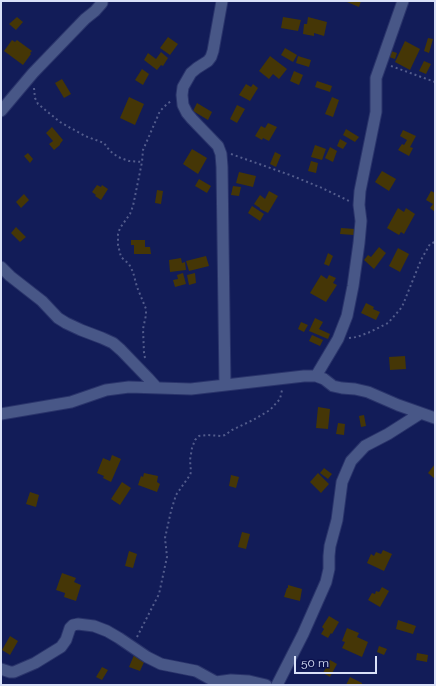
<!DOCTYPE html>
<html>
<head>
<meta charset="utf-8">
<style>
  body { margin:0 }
  #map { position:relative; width:436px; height:686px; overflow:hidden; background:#121c58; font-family:Raleway,sans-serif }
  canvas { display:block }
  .frame { position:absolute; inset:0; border:2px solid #d9e1f8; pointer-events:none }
  .scale { position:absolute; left:294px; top:656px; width:83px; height:18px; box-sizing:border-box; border:2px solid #d9e1f8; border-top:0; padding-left:5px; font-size:12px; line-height:14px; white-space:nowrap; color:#d9e1f8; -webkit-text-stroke:3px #0b104c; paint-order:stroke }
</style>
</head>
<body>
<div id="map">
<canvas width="436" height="686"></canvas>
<div class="frame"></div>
<div class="scale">50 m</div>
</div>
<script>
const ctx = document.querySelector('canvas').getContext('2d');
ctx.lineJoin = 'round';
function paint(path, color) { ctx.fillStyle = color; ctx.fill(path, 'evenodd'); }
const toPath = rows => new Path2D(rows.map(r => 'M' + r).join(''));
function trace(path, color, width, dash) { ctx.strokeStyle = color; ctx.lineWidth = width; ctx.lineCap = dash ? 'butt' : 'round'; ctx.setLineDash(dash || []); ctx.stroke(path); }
paint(toPath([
  [347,1,361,1,359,7,347,2],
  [17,17,23,22,16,30,9,24],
  [283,17,301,20,298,31,281,28],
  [308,17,327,22,324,36,314,33,314,36,303,34,304,24,307,24],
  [168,37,178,44,170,55,160,48],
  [428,38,433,39,429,53,424,51],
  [12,40,15,42,17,40,32,51,30,53,31,54,23,65,4,51],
  [405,41,420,49,410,70,395,62],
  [285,48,297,55,293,62,281,55],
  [388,50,397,53,395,59,386,56],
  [161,52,168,58,163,66,161,65,157,70,144,60,148,53,156,59],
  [270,56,287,69,279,79,273,74,269,79,259,71],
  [298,56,311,60,309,67,296,63],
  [424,61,431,64,426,74,419,71],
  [142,69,149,74,143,85,135,80],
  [294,71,303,75,299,85,290,81],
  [62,79,71,94,64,98,55,83],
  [317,81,332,86,330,92,315,87],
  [246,84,251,87,253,84,258,88,250,101,239,95],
  [129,97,144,104,135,125,120,118],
  [332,97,339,100,333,117,325,114],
  [197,103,212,112,208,120,193,111],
  [237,105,245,109,237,123,230,119],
  [268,123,277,127,269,141,263,138,262,140,255,136,261,126,265,128],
  [52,127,63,140,60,144,60,145,54,150,49,144,53,141,46,133],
  [346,129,359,137,355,142,343,135],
  [403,130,416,136,410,147,413,148,409,156,398,150,402,144,404,145,407,140,400,136],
  [340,139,347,143,343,149,337,146],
  [315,145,326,149,322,160,311,157],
  [330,147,337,151,333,162,325,158],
  [192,149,207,158,198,174,183,164],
  [275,152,281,155,276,167,270,164],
  [28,153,33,159,30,163,24,156],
  [311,161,318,163,316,173,308,171],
  [382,171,396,179,389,191,375,182],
  [239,172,256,176,253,187,236,183],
  [199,179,211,186,207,193,195,186],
  [97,185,101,187,102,185,108,189,101,200,95,196,96,195,92,192],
  [233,186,241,187,239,196,231,195],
  [157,190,163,191,161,204,155,203],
  [269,191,278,196,268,213,260,209,260,208,254,204,260,195,265,199],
  [431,191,435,193,435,212,430,208,433,204,426,200],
  [24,194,29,200,21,208,16,202],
  [252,206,264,214,260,221,248,213],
  [398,208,404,212,406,208,415,214,404,234,401,232,399,235,387,228],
  [16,227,26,237,20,242,11,233],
  [341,228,355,229,354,235,340,234],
  [131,240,145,240,145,247,150,247,151,254,134,254,134,245,131,245],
  [379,247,386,253,374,269,364,260,368,255,371,257],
  [398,248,409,254,400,272,389,266],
  [328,253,333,256,329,266,324,264],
  [206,256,209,266,189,271,186,261],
  [181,258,182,263,185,262,186,270,170,272,169,260],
  [183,273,186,284,175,287,173,280,178,279,177,275],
  [195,273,196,283,189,285,187,275],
  [321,275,327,279,329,275,336,278,333,283,337,285,326,302,310,293],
  [366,303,374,307,373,309,380,312,376,320,361,313],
  [315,318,323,322,319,329,330,334,328,339,309,331],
  [301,322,308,325,304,332,298,329],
  [312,335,323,340,320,346,309,341],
  [405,356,406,369,390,370,389,357],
  [318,407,330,409,328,429,316,428],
  [364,415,366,426,361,427,359,416],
  [338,423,345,424,344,435,336,434],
  [112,455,121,459,111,482,103,478,104,476,97,473,103,458,110,461],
  [435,464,435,479,428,473],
  [324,468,332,474,328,479,320,473],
  [144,473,158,476,157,482,160,484,157,492,138,485,141,476,143,477],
  [318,473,329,484,321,493,310,482],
  [231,475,239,477,236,488,229,486],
  [122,482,131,488,120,505,111,499],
  [30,492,39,495,36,507,26,504],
  [242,532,250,534,246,549,238,547],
  [383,550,392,554,384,571,367,563,371,554,374,556,376,552,381,554],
  [129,551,137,554,133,568,125,566],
  [62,573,76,578,74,582,81,585,76,601,64,597,65,593,56,590],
  [288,585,302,589,300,601,284,597,287,588,288,588],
  [382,587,389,591,380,607,368,600,372,593,375,594,376,591,379,592],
  [329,616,339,622,332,634,331,633,328,638,321,634,324,629,322,627],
  [398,620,416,626,413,634,396,629],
  [347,628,359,633,357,637,368,642,362,657,342,648,345,642,342,641],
  [10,636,18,641,10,655,2,650],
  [379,646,387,649,384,655,377,652],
  [417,653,428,655,427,662,416,660],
  [134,655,145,660,140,671,129,667],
  [330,660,337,664,330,677,323,673],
  [102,667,108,670,102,680,96,677],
  [350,677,362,683,362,685,346,685]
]), '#453606');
const minor = toPath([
  [222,1,213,51,211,57,208,61,197,68,191,73,183,87,182,95,183,105,187,113,192,119,218,146,221,154,222,167,225,385],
  [1,111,33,73,85,19,95,11,102,3,102,1],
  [1,267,10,276,42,301,58,318,66,323,81,330,102,338,113,343,121,350,148,378,157,388],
  [316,376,338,339,347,316,353,286,359,243,361,221,359,205,360,191,376,112,376,78,403,1],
  [1,414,71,402,106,390,129,387,191,389,304,376,316,376,324,379,333,386,342,388,355,389,368,392,398,405,435,418],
  [1,669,10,672,14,672,35,663,61,647,66,640,70,628,73,625,78,624,94,626,107,631,119,638,147,657,161,664,196,671,216,682,218,685],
  [216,682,231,680,249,681,266,685],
  [277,685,303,634,326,582,329,569,329,556,330,546,337,520,342,482,351,461,365,446,388,434,421,413]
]);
trace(minor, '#2a346b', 13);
trace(toPath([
  [391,66,435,82],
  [34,88,35,98,38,104,60,122,85,136,104,143,110,151,118,157,129,161,142,162],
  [231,154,290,175,322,188,349,201],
  [349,338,357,337,370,332,388,323,402,307,421,260,430,244,435,242],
  [145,358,144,353,143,329,146,315,146,309,137,287,133,272,129,264,121,257,118,245,118,234,120,228,130,214,133,206,142,162,143,150,160,111,168,103,172,101],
  [137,637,159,594,167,557,165,538,171,511,176,495,190,475,191,472,190,460,192,448,195,440,199,436,207,435,221,436,225,435,232,430,253,420,270,410,280,399,282,390]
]), '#535c8c', 2, [2, 3]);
trace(minor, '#485787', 11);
</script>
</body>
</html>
